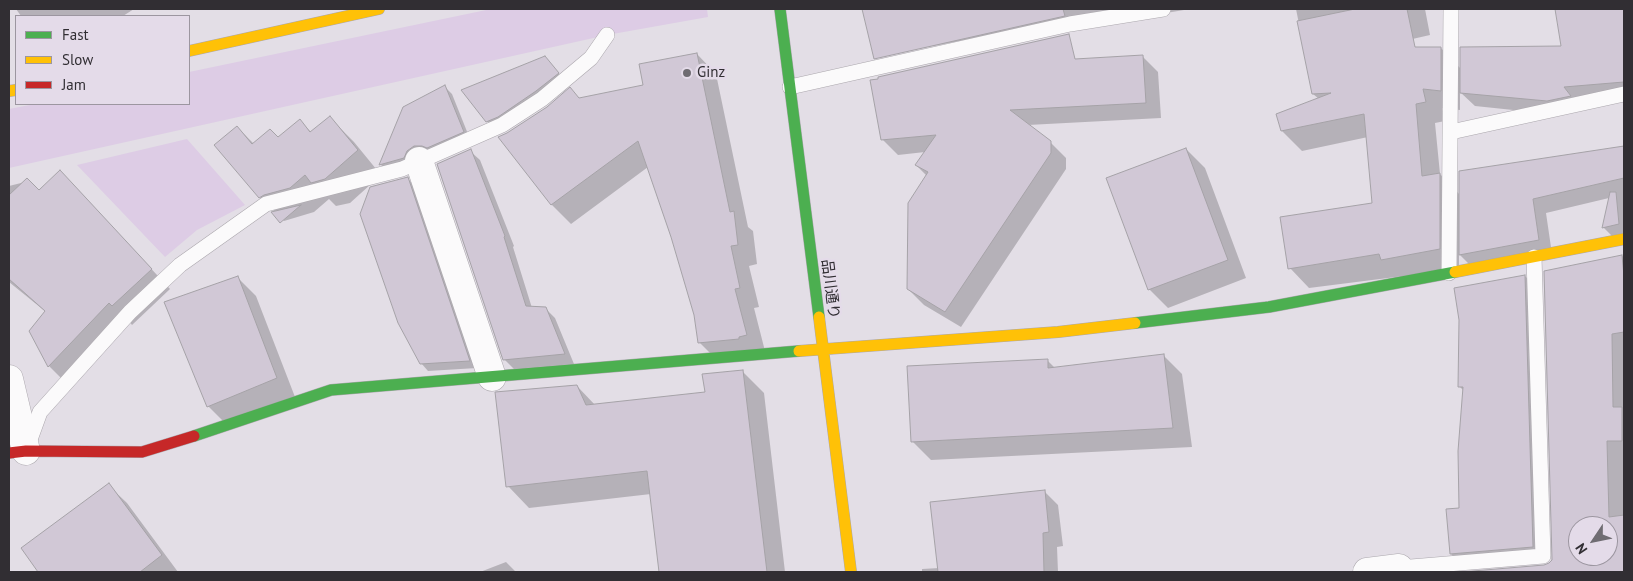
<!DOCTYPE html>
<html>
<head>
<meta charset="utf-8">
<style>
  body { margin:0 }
  #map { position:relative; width:1633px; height:581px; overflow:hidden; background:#e3dee6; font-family:"PT Sans",sans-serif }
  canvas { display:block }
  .frame { position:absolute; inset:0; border:10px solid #312e33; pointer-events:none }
  .legend { position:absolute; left:15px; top:15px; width:175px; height:90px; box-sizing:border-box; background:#e4dbe9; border:1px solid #9c96a0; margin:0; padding:6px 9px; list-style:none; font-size:15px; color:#312e33 }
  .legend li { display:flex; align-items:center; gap:10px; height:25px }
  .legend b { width:25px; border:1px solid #9c96a0 }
  .north { position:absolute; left:1568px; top:516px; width:50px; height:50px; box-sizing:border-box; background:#e4dbe9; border:1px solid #9c96a0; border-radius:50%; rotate:236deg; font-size:14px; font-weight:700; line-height:20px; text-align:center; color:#312e33 }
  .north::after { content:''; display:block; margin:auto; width:18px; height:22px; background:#6f6c72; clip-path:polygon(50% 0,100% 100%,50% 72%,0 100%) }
</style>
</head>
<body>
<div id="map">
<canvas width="1633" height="581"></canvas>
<div class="frame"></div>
<ul class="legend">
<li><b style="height:6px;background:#4caf50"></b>Fast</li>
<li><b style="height:6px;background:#ffc107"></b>Slow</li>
<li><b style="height:6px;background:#c62828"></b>Jam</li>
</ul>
<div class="north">N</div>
</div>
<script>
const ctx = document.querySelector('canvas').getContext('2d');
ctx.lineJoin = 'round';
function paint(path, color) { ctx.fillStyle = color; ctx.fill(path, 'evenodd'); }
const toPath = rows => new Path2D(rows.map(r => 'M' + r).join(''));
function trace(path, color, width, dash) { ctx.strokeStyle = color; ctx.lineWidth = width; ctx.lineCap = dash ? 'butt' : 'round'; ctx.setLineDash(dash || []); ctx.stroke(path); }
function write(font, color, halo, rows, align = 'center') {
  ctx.font = font + ' "PT Sans","Noto Sans JP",sans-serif'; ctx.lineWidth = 5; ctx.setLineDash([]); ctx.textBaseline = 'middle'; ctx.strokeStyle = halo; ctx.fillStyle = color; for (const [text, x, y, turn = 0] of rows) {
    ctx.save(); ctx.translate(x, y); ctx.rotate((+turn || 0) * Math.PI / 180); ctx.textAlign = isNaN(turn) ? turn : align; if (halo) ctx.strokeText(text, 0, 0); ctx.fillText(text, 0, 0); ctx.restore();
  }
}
paint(toPath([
  [491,9,707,9,708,17,607,35,9,168,9,109,35,104,189,104,189,72],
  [187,139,245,205,197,230,165,257,77,165]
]), '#ddcce5');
paint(toPath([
  [16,9,134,9,123,16,21,16],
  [864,9,1130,9,885,55,871,40],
  [1154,9,1190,9,1160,14],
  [1296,9,1425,9,1430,35,1373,48,1441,48,1461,69,1563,47,1557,9,1624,9,1624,97,1561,115,1475,106,1460,92,1460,110,1442,108,1445,121,1435,123,1440,174,1460,195,1620,148,1621,146,1624,147,1624,239,1617,241,1603,227,1609,198,1546,213,1552,254,1473,268,1459,254,1459,269,1309,288,1290,268,1374,204,1368,137,1302,151,1282,131,1319,99,1313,94],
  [697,54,716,74,748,227,753,231,757,264,749,266,759,307,754,308,766,355,719,362,699,342,696,314,673,236,648,167,571,224,552,205,500,138,548,108,570,89,580,99,644,86],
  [1142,56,1158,72,1161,118,1028,125,1050,142,1066,158,1066,169,961,327,924,305,908,289,927,176,916,165,925,152,898,155,882,139],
  [545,57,569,85,498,132,487,121],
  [445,87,452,94,470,139,388,172,381,165,404,108],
  [330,118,354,142,381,175,350,203,336,206,329,199,314,212,284,221,260,197,237,127,254,144,278,138,300,121,312,133],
  [1186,149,1205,168,1246,278,1168,308,1149,289],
  [470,151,480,160,514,246,513,247,532,308,545,308,555,318,574,364,514,369,504,359],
  [407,178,415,186,477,368,428,371,421,363],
  [29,181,39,191,79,191,170,289,132,325,129,321,68,385,49,366,31,331,46,312,9,282,9,186],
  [1624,256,1624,572,1476,572,1544,567,1549,564,1554,556,1545,272],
  [1578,526,1608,526,1608,556,1578,556],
  [1525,276,1539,290,1547,561,1465,568,1451,554,1460,509,1464,391,1460,387,1460,320],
  [237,277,256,296,295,397,227,425,208,406],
  [1164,356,1182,374,1192,447,931,460,912,441,1047,360,1056,369],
  [743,372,764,393,785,572,660,572,651,494,529,508,508,486,577,386,596,406,706,393],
  [108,485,127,503,178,572,40,572,23,549],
  [1044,491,1058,505,1063,546,1057,547,1058,572,922,572,922,569,939,568],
  [506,562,516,572,480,572]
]), '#0003');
const building = toPath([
  [862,9,1063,9,1065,16,874,59,862,9],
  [1355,9,1407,9,1415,47,1441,47,1441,91,1423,89,1426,102,1416,104,1422,176,1440,173,1440,249,1381,260,1379,254,1288,269,1280,217,1372,203,1364,114,1281,131,1276,114,1331,93,1312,94,1297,21,1355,9],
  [1555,9,1624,9,1624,82,1564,87,1571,96,1547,101,1460,93,1460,47,1561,46,1555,9],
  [1069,34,1075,59,1143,55,1146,103,1010,110,1051,141,1051,153,945,312,907,289,908,203,928,172,915,165,936,135,881,140,870,80,878,79,878,77,1069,34],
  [697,53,730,212,734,211,738,245,731,246,740,288,735,289,747,335,739,337,739,339,698,343,694,315,671,237,638,141,551,205,498,137,507,133,547,107,570,87,579,98,643,85,639,64,697,53],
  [545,56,559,73,536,91,498,117,486,122,461,90,545,56],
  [445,85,464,132,427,148,422,146,414,146,407,151,404,158,379,165,403,107,445,85],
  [330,116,358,150,325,179,311,183,305,175,290,188,264,195,259,198,214,145,237,126,252,144,270,129,278,137,300,119,310,132,330,116],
  [1624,146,1624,178,1533,199,1539,240,1459,255,1459,171,1624,146],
  [1186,148,1228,260,1148,290,1106,178,1186,148],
  [471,149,505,236,504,237,526,306,546,307,565,354,503,360,437,164,471,149],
  [60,170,152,269,112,306,109,303,48,367,29,331,45,311,9,279,9,195,27,178,39,190,60,170],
  [408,177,470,361,420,364,398,323,360,214,370,187,408,177],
  [1610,192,1616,192,1619,224,1602,228,1610,192],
  [301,205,280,223,271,212,301,205],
  [1622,255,1624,276,1624,332,1612,334,1613,407,1622,407,1622,441,1607,441,1609,517,1624,515,1624,572,1461,572,1544,565,1549,563,1552,560,1544,271,1622,255],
  [1578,526,1608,526,1608,556,1578,556,1578,526],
  [1525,275,1533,547,1450,554,1446,509,1459,508,1458,451,1463,387,1458,387,1459,320,1454,288,1525,275],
  [238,276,277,378,207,407,164,302,238,276],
  [1164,354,1173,428,911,442,907,366,1048,359,1048,368,1164,354],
  [743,370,767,572,659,572,647,471,506,487,495,392,577,385,586,405,705,392,702,374,743,370],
  [109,483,162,555,140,572,38,572,21,548,109,483],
  [1045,490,1049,532,1043,533,1044,572,938,572,930,502,1045,490]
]);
paint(building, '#d1c8d6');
trace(building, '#a5a2a7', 1);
const lane = toPath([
  [790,87,1070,24,1163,9],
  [1451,132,1624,94],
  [1449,273,1451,9],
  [28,445,40,412,130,312,180,265,266,204,402,169,502,125,542,99,591,58,607,35],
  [1399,568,1543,556,1534,257]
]);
const street = toPath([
  [419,161,492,377],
  [9,379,26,451],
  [1367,572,1399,568]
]);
const fast = toPath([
  [780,9,819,317],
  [1135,323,1269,307,1455,272],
  [194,436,331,390,799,351]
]);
const slow = toPath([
  [189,51,379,9],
  [9,91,16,90],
  [1455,272,1624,239],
  [819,317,851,572],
  [799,351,1058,332,1135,323]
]);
const jam = toPath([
  [9,453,26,451,142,452,194,436]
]);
trace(lane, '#aba7ad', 16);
trace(street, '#aba7ad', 29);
trace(fast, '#aba7ad', 12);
trace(slow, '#aba7ad', 12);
trace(jam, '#aba7ad', 12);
trace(lane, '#fbfafb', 15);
trace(street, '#fbfafb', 28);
trace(fast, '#4caf50', 11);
trace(slow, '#ffc107', 11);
trace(jam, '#c62828', 11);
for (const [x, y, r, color] of [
  [687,73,5,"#6f6c72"]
]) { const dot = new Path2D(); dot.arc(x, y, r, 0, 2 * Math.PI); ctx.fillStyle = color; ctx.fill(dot); trace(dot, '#e4dbe9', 2); }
write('15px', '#312e33', '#e4dbe9', [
  ["Ginz",697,73]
], 'left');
write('15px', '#312e33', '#e4dbe9', [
  ["品川通り",830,289,83]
]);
</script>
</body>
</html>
